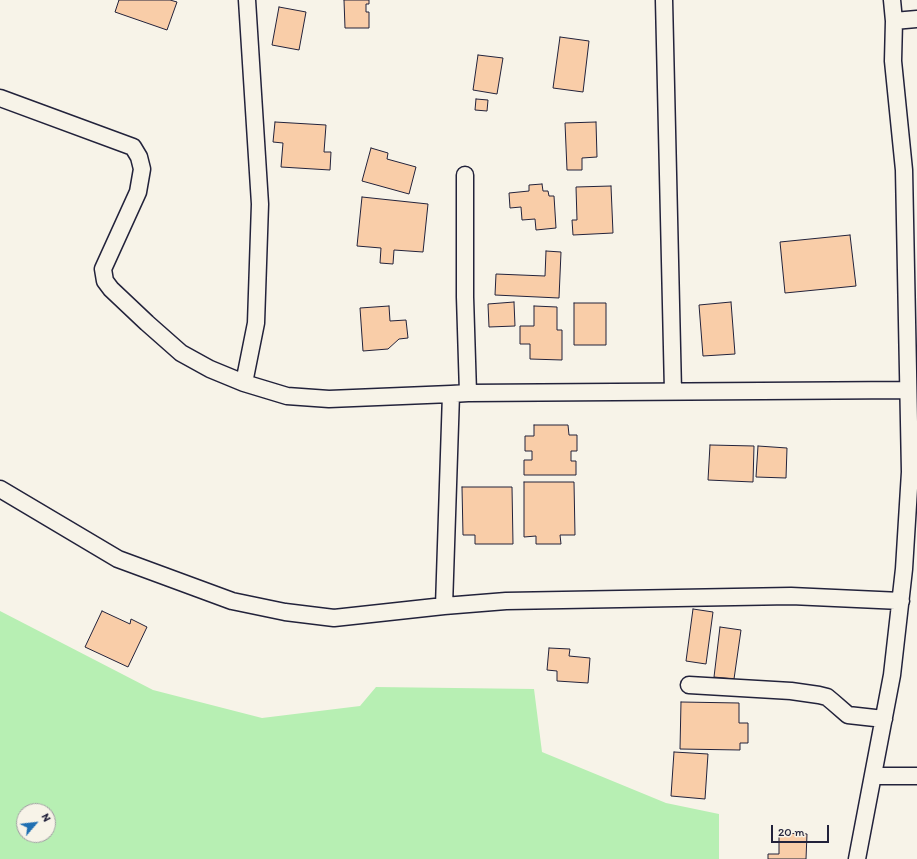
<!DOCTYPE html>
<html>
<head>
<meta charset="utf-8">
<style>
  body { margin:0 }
  #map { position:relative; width:917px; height:859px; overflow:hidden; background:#f7f3e8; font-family:Itim,sans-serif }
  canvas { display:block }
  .north { position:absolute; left:16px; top:803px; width:40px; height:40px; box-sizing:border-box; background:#f7f3e8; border:1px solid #a29fa3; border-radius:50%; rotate:62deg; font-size:11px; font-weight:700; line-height:16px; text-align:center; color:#22223b }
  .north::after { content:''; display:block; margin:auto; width:14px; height:18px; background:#1f6fb2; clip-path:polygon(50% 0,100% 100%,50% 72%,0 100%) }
  .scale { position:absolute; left:771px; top:825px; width:58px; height:18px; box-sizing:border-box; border:2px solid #22223b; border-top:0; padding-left:5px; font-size:12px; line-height:14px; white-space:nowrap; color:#22223b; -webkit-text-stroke:3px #f7f3e8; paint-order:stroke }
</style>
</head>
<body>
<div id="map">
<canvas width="917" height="859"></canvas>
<div class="north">N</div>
<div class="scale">20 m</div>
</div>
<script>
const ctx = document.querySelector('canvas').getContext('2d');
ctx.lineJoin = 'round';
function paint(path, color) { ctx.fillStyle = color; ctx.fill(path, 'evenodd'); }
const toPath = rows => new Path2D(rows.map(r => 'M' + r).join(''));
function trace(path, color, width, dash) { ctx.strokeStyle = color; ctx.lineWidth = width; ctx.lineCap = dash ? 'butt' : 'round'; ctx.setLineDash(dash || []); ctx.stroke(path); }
paint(toPath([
  [0,611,153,690,262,718,360,706,376,687,534,689,542,752,666,803,719,814,719,859,0,859],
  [24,811,48,811,48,835,24,835]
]), '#b7efb3');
const building = toPath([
  [119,0,170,0,177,2,167,30,115,12,119,0],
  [344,0,369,0,369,4,366,4,366,12,369,12,369,28,345,28,344,0],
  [279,7,306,12,299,50,272,45,279,7],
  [560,37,589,41,583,92,553,88,560,37],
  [478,55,503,58,497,94,473,90,478,55],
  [476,99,488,100,487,111,475,110,476,99],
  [275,122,326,125,324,152,331,152,330,170,281,167,283,143,273,142,275,122],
  [596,122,597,157,582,158,582,170,567,170,565,123,596,122],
  [371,148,388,153,387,159,416,167,409,194,362,181,371,148],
  [542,184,543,191,548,191,549,196,554,196,556,228,536,230,535,219,522,220,521,207,510,208,509,193,529,191,529,185,542,184],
  [611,186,613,233,573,235,572,220,577,220,576,187,611,186],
  [362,197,428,204,423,252,394,250,393,264,380,263,381,248,357,246,362,197],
  [850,235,856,286,785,293,780,242,850,235],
  [546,251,561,252,559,298,495,295,496,274,545,276,546,251],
  [514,302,515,326,489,327,488,304,514,302],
  [731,302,735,354,703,356,699,305,731,302],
  [574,303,606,303,606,345,574,345,574,303],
  [389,306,390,321,406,320,408,338,399,339,388,349,363,351,360,308,389,306],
  [534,306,557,307,557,330,562,330,562,360,530,359,530,344,520,344,520,326,534,326,534,306],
  [534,425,568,425,569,435,577,435,577,451,571,451,571,461,576,461,576,475,524,475,524,460,532,460,532,451,525,451,525,436,534,436,534,425],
  [710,445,754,446,753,482,708,480,710,445],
  [758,446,787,448,786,478,756,477,758,446],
  [524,482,574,482,575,535,560,535,561,544,536,544,536,536,524,537,524,482],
  [462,487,512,487,513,544,475,544,475,535,463,535,462,487],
  [693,609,713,612,706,664,686,661,693,609],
  [102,611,130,624,131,619,147,627,128,667,85,647,102,611],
  [720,627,741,630,734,679,714,677,720,627],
  [549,648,570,649,569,656,590,658,588,683,557,681,557,671,547,670,549,648],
  [681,702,739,703,739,723,748,723,748,743,740,743,740,750,680,749,681,702],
  [674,752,708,754,705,799,671,796,674,752],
  [779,833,807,834,806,859,768,859,768,854,779,854,779,833]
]);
paint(building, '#f9cda8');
trace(building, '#22223b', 1);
const minor = toPath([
  [247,0,260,204,256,323,244,383,287,396,329,399,451,394,468,393,908,390],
  [664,0,673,391],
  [894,21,917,19],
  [0,98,133,147,139,157,142,169,138,192,103,269,105,281,111,289,147,323,181,353,210,369,244,383],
  [465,175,465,297,468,393],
  [0,489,118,559,232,601,285,612,334,618,444,606,506,601,791,596,901,601],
  [444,606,451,394],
  [689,685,791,691,819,695,827,697,833,702,848,715,884,719],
  [873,776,917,776],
  [857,859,892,675,904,569,910,472,904,170,893,61,894,21,892,0]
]);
trace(minor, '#22223b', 19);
trace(minor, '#f7f3e8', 16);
</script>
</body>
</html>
